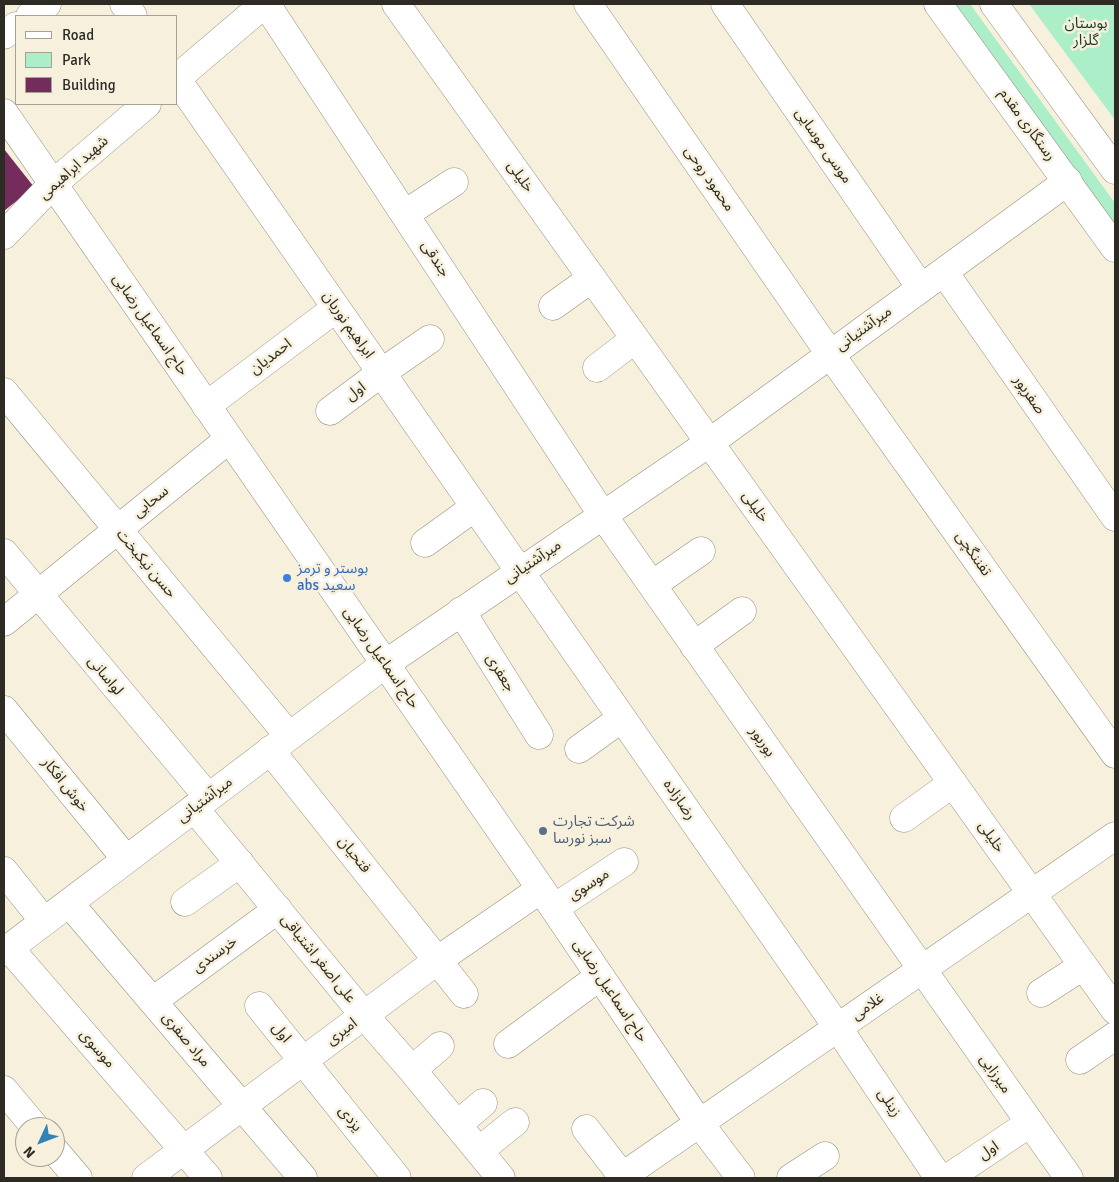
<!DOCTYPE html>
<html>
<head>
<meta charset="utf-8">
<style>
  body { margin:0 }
  #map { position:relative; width:1119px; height:1182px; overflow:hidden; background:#f7f0dd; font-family:Signika,sans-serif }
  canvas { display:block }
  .frame { position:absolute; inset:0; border:5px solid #2d2b24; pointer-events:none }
  .legend { position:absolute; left:15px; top:15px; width:162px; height:90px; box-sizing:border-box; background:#f7f0dd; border:1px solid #a6a193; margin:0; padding:6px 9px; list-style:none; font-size:15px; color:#2d2b24 }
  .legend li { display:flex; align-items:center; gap:10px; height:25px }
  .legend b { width:25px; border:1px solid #a6a193 }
  .north { position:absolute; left:15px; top:1117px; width:50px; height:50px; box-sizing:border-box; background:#f7f0dd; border:1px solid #a6a193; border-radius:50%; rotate:227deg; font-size:14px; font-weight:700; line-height:20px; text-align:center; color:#2d2b24 }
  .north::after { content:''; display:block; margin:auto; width:18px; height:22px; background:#3282b4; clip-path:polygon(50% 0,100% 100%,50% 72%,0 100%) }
</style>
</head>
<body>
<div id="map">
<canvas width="1119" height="1182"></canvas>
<div class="frame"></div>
<ul class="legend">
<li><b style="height:6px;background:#fff"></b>Road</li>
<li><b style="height:14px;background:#abeec8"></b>Park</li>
<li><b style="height:14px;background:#742c5d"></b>Building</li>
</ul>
<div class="north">N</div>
</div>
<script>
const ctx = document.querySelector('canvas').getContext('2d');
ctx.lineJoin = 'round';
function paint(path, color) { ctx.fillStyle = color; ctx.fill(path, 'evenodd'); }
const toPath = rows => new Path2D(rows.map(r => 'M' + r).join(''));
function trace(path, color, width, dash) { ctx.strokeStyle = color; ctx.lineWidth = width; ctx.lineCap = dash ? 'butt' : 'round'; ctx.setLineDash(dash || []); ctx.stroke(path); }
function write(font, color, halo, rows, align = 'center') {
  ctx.font = font + ' Signika,"Noto Sans Arabic",sans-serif'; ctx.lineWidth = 5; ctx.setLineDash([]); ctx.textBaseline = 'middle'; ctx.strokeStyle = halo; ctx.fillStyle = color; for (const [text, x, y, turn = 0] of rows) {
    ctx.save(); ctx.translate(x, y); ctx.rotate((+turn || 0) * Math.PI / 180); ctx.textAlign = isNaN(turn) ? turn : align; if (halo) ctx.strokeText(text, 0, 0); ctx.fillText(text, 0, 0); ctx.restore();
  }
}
paint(toPath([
  [951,4,970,4,1115,203,1115,227],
  [1029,4,1115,4,1115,120]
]), '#abeec8');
paint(toPath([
  [4,149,34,187,4,211]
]), '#742c5d');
const minor = toPath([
  [124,4,133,16],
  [266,4,602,514,1069,1178],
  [396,4,1115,1010],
  [588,4,830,354,1115,754],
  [725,4,921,288],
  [30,16,47,4],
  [4,35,16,26],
  [176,78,838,1028,939,1178],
  [176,79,264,4],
  [405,214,454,182],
  [4,235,53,184,147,104],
  [944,272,1115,517],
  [553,306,592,278],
  [597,368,635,339],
  [4,392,289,736],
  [206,406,336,308],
  [330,411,381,373,430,339],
  [425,543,475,507],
  [4,553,208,797],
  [652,585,701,551],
  [461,611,539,735],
  [4,622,229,439],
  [694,646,742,611],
  [4,710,126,859],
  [579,749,622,718],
  [270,750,464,994],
  [194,808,364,1015,412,1070,501,1178],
  [904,818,953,783],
  [4,871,44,921],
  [185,902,240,863],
  [69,903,303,1178],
  [554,908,624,862],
  [9,948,208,1178],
  [4,952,385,664,709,443,1068,181],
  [1041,993,1083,966],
  [153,1001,278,909],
  [259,1006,397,1178],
  [508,1044,600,976],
  [1080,1060,1115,1036],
  [412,1070,440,1046],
  [4,1090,35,1127],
  [457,1125,483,1103],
  [586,1129,623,1177],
  [55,1151,78,1178],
  [479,1151,515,1122],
  [146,1178,438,960,541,889],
  [620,1178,1115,836],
  [791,1178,825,1156],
  [948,1178,1030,1123]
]);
const major = toPath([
  [938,4,1115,248],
  [994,4,1115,170],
  [4,113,541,889,700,1124,741,1178]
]);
trace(minor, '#958f7e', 29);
trace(major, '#958f7e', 29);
trace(minor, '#fff', 28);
trace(major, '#fff', 28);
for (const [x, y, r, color] of [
  [287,578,5,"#3f7fe0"],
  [543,831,5,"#5c6f8a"]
]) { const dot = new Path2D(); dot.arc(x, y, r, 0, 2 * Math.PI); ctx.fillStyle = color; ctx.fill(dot); trace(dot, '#f7f0dd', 2); }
write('15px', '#153e2a', '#f7f0dd', [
  ["بوستان",1086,24],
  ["گلزار",1086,41]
]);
write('15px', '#2d2b24', '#f7f0dd', [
  ["رستگاری مقدم",1027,125,54],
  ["موسی موسایی",823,146,55],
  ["شهید ابراهیمی",74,168,-42],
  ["خلیلی",520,177,54],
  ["محمود روحی",709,179,55],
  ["جندقی",435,259,57],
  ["حاج اسماعیل رضایی",150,325,55],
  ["ابراهیم نوریان",348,325,55],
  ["میرآشتیانی",864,329,-36],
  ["احمدیان",271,357,-37],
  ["اول",356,392,-37],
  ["صفرپور",1029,395,55],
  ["سحابی",151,502,-39],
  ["خلیلی",755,507,54],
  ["تفننگچی",973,554,55],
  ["میرآشتیانی",533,562,-34],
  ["حسن نیکبخت",146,564,50],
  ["حاج اسماعیل رضایی",381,658,55],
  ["جعفری",500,673,58],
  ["لواسانی",105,676,50],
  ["بوربور",762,742,55],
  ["خوش افکار",65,785,51],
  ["میرآشتیانی",205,800,-37],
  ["رضازاده",679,800,55],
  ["خلیلی",991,837,55],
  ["فتحیان",354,855,51],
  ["موسوی",589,885,-33],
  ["خرسندی",215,955,-36],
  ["علی اصغر اشتیاقی",318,959,51],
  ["حاج اسماعیل رضایی",610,991,56],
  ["غلامی",868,1007,-35],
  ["امیری",342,1032,-37],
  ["اول",281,1033,51],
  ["مراد صفری",186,1040,50],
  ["موسوی",97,1049,49],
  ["میرزایی",995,1074,55],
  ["زینلی",889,1103,56],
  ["یزدی",350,1119,51],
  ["اول",989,1151,-34]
]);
write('15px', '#366cbe', '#f7f0dd', [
  ["بوستر و ترمز",297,569],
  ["abs سعید",297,586]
], 'left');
write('15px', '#4e5e75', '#f7f0dd', [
  ["شرکت تجارت",553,822],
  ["سبز نورسا",553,839]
], 'left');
</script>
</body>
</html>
